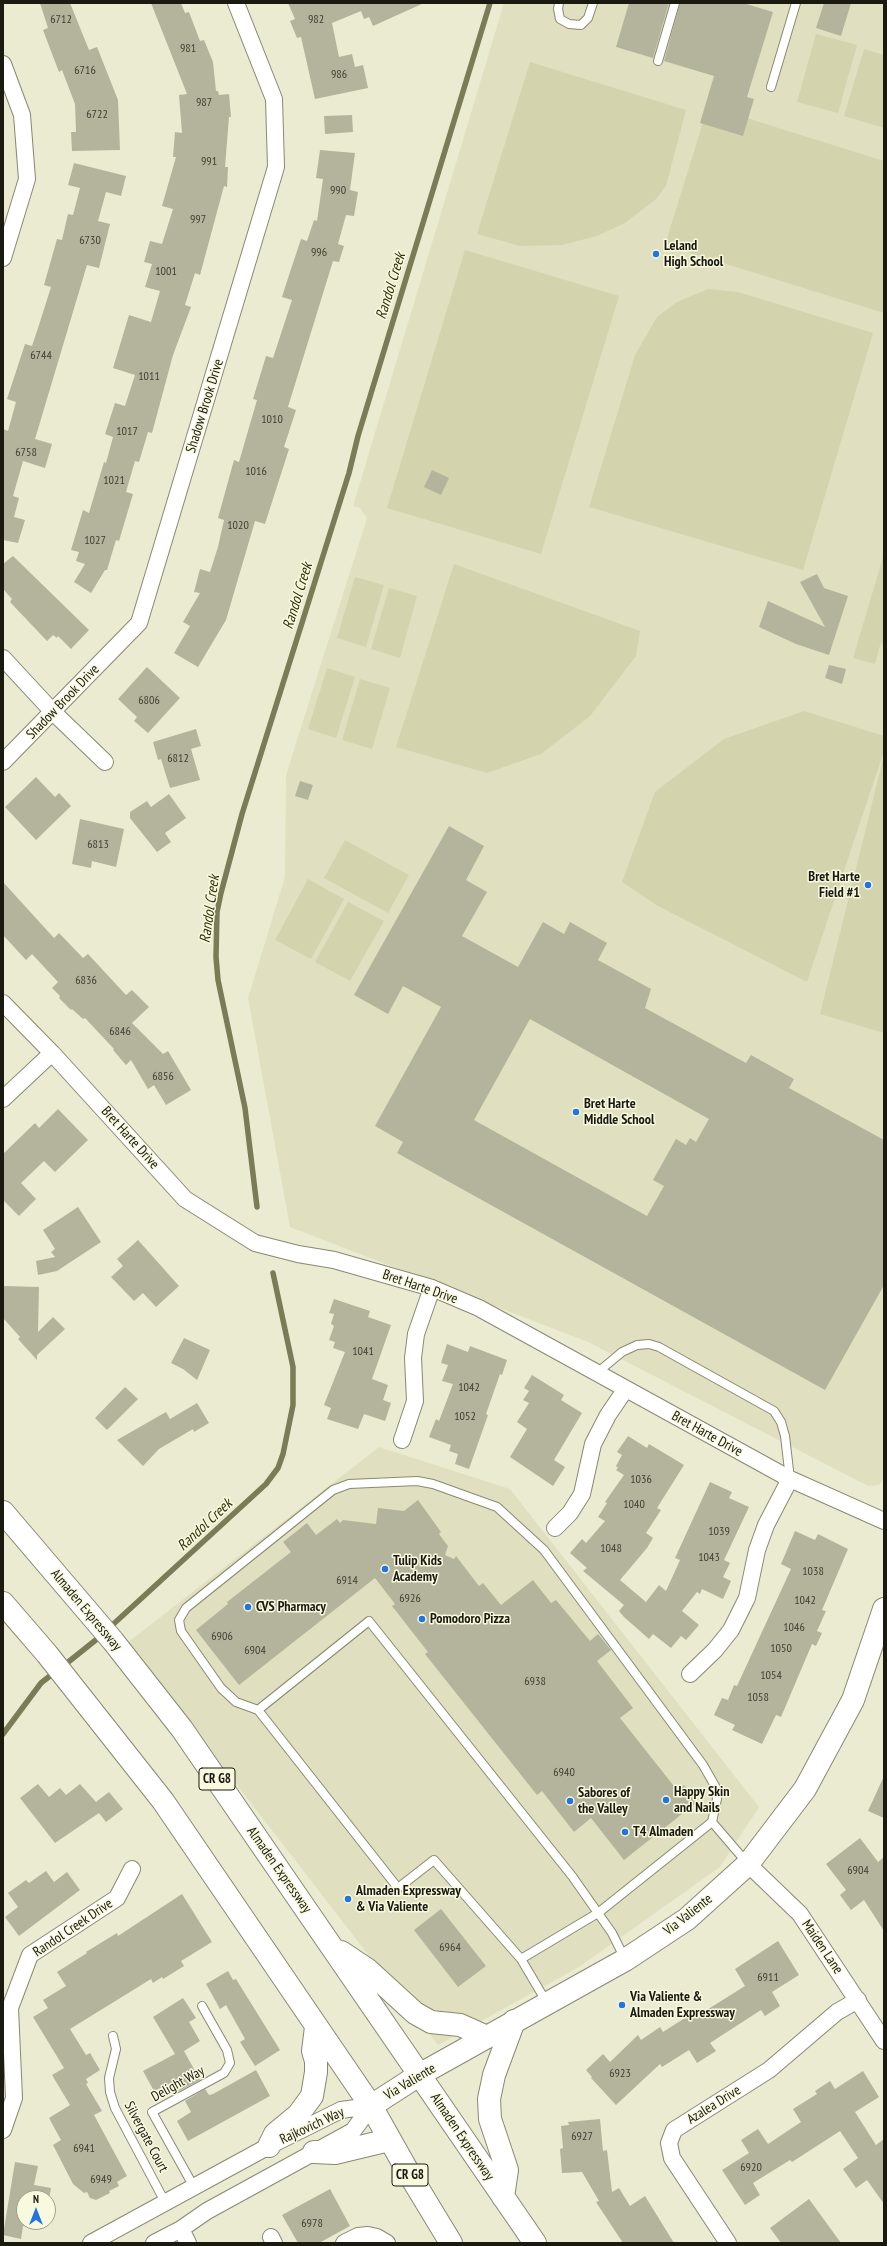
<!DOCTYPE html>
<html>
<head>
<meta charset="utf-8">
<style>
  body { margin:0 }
  #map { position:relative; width:887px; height:2246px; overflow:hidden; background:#ebebd2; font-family:"PT Sans Narrow",sans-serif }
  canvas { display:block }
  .frame { position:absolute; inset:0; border:4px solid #1a1a11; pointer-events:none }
  .north { position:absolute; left:16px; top:2190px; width:40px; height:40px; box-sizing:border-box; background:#f8f9df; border:1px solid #9fa08d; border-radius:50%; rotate:0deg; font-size:11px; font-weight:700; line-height:16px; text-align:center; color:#1a1a11 }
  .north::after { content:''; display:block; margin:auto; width:14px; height:18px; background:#2474df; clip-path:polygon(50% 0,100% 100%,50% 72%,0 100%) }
</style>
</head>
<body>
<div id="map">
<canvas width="887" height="2246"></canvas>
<div class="frame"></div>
<div class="north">N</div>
</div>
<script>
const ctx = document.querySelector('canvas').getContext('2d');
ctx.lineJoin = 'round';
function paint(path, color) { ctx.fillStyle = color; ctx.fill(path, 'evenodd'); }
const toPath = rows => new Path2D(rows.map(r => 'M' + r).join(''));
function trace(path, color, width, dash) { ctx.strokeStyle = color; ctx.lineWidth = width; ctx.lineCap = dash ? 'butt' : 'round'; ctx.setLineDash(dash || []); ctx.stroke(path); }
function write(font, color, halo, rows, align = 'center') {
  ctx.font = font + ' "PT Sans Narrow",sans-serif'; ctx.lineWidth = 3; ctx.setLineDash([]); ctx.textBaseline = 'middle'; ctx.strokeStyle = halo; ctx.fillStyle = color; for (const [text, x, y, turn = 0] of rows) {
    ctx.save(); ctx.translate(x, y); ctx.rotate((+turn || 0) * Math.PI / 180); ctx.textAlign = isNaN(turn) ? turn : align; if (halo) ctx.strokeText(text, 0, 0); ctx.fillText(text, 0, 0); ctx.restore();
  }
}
paint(toPath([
  [504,3,884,3,884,1478,879,1485,868,1486,588,1342,290,1227,248,998,285,877,286,775,367,518,360,508,353,506],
  [379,1447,510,1489,759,1807,720,1867,579,1967,438,2045,127,1643]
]), '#e0e0c0');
paint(toPath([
  [816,34,857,45,838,113,797,102],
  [864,49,884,55,884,128,844,116],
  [530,62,686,110,666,186,656,199,625,223,597,236,562,245,520,246,477,234],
  [708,106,884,161,884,313,665,245],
  [465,250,619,296,541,554,387,508],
  [708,289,738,292,873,333,803,570,589,507,635,355,657,317,677,302],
  [884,554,884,648,881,642,875,664,853,658],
  [454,564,640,631,636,656,590,716,541,754,487,773,396,747],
  [355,577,384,585,366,647,337,638],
  [389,588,417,596,400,658,371,649],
  [327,668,355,677,336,738,308,729],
  [360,679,390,688,372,749,342,740],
  [804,711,884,736,884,751,807,982,658,906,622,882,655,792,724,739],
  [884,755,884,1033,820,1014],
  [345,840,409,875,388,913,324,878],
  [308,879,344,899,311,959,275,940],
  [348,902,384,921,350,981,315,962]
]), '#d3d3ae');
trace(toPath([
  [257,1207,245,1108,218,980,216,957,217,912,221,893,242,814,349,473,358,436,490,3],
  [108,1629,266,1484,278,1468,283,1454,293,1405,293,1367,273,1273],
  [62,1667,102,1635],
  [3,1734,41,1683,55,1672]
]), '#7b7b58', 5.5);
paint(toPath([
  [40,3,70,3,89,50,97,47,118,100,120,150,72,151,71,132,76,132,75,104,62,70,59,72,43,30,48,28],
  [151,3,181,3,185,13,189,12,200,41,204,40,213,62,216,91,218,91,219,95,229,94,231,117,229,117,225,167,228,167,227,187,224,186,200,275,195,273,185,305,191,307,173,355,152,433,148,432,139,462,135,461,126,492,133,494,119,541,116,540,107,570,105,570,91,593,74,582,85,564,76,561,79,552,71,550,83,510,89,513,104,462,106,463,113,437,105,434,115,403,125,406,135,375,113,368,129,315,151,322,160,291,145,287,152,264,144,262,150,241,162,244,173,209,162,206,176,157,173,157,175,132,182,133,179,95,187,94],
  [288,3,424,3,373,26,369,17,364,19,361,11,332,23,339,57,352,54,355,67,363,65,368,88,315,99,301,37,297,38,290,21,295,19],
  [629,3,669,3,653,58,616,47],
  [680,3,743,3,773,12,747,97,754,99,743,136,700,123,714,76,664,61],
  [824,3,851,3,841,36,816,28],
  [352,115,353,132,325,134,324,116],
  [320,150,355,153,350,190,358,192,354,216,346,215,338,244,344,246,339,262,333,261,288,407,296,410,284,447,289,449,265,524,255,521,226,620,198,667,174,653,190,626,183,622,200,593,194,592,200,569,210,572,218,547,224,520,218,518,229,478,234,460,239,462,257,400,253,399,266,356,273,358,292,300,282,297,289,275,301,239,307,241,314,220,317,221,323,179,316,178],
  [74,163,126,176,121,196,106,192,98,221,110,224,99,268,87,265,35,439,52,444,45,468,23,461,13,496,19,498,14,517,25,520,18,543,3,540,3,429,8,431,16,402,7,399,25,344,32,346,39,325,51,287,44,285,57,239,62,240,68,214,73,215,80,188,68,185],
  [432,470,449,478,441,495,424,487],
  [13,556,89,630,71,649,58,636,57,638,53,635,47,641,10,602,12,599,3,589,3,564],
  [817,574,824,588,848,596,829,655,796,644,759,627,768,601,825,627,800,582],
  [829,665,846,669,842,684,825,678],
  [147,667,180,698,148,733,134,721,137,717,118,699],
  [196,729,201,746,191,749,200,780,170,788,161,759,158,760,153,742],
  [36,777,55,797,59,793,71,806,36,840,5,807],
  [300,781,313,785,308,800,295,796],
  [169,794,186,818,165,833,171,842,157,852,130,818,130,812,147,801,151,807],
  [80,819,124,829,116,867,92,861,91,868,72,864],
  [449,826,484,846,466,880,487,892,462,936,518,967,543,922,564,934,570,922,607,943,598,960,651,989,645,1008,746,1063,751,1055,794,1079,789,1088,884,1140,884,1285,825,1390,397,1153,403,1142,375,1126,441,1007,403,986,388,1014,354,995],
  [530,1019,709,1119,696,1142,690,1138,686,1145,676,1139,653,1180,664,1186,647,1216,474,1120],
  [3,882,54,938,59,933,83,958,88,954,126,995,132,990,149,1007,132,1023,163,1054,168,1051,191,1090,166,1105,154,1085,148,1089,131,1060,126,1065,113,1050,114,1049,85,1018,83,1019,72,1009,71,1010,59,998,60,996,52,988,58,982,32,954,26,960,3,935],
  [58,1109,88,1140,55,1172,44,1161,21,1183,36,1199,19,1216,3,1200,3,1154,35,1123,39,1128],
  [78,1207,101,1242,57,1271,38,1275,36,1261,55,1257,51,1252,55,1249,43,1230],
  [138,1240,179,1286,156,1307,143,1293,134,1301,111,1277,123,1266,117,1259],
  [3,1286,39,1287,38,1332,53,1317,65,1329,37,1355,37,1360,18,1339,20,1337,3,1318],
  [334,1299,370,1311,368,1317,391,1325,372,1379,388,1385,383,1400,391,1403,385,1421,364,1414,358,1429,327,1419,331,1408,324,1405,345,1352,333,1348,335,1342,329,1340,334,1326,331,1324,334,1314,329,1313],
  [184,1338,210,1350,197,1380,183,1369,171,1363],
  [447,1344,468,1352,470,1346,507,1360,502,1375,500,1374,486,1414,488,1415,469,1469,455,1464,458,1454,449,1451,451,1445,429,1437,436,1419,439,1421,453,1384,442,1381,448,1365,441,1363],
  [532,1375,564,1395,561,1400,582,1413,554,1460,565,1467,553,1486,510,1457,527,1429,517,1422,529,1403,523,1400,529,1391,524,1388],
  [125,1387,138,1399,107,1430,95,1418],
  [197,1403,209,1423,194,1432,193,1429,159,1449,143,1466,117,1440,166,1412,170,1419],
  [628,1436,647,1448,649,1444,684,1465,657,1508,661,1510,646,1533,653,1538,647,1548,620,1580,646,1602,659,1585,666,1591,680,1560,675,1558,710,1482,732,1492,729,1498,749,1507,724,1560,730,1563,723,1577,731,1581,723,1599,702,1589,700,1594,697,1592,682,1611,699,1625,686,1640,681,1636,671,1648,653,1634,649,1639,624,1617,619,1611,624,1605,583,1571,587,1568,570,1553,582,1539,586,1543,605,1521,598,1517,607,1503,605,1502,624,1475,616,1470,618,1468,616,1466,622,1455,617,1452],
  [418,1500,441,1532,439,1534,448,1546,445,1555,454,1559,456,1556,479,1586,483,1583,501,1605,533,1580,551,1603,556,1600,590,1641,598,1634,611,1650,597,1661,633,1708,620,1718,677,1790,684,1785,697,1802,624,1860,591,1818,574,1832,542,1791,537,1795,425,1654,428,1652,392,1606,395,1604,375,1578,239,1685,196,1630,228,1604,227,1602,291,1552,283,1542,307,1523,316,1535,337,1519,340,1523,343,1520,376,1524,378,1508,404,1511],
  [795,1531,815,1540,818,1534,848,1549,822,1610,826,1611,817,1631,822,1633,816,1646,812,1644,781,1717,776,1715,762,1744,732,1730,735,1725,714,1715,722,1698,728,1700,734,1685,737,1686,791,1569,781,1564],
  [884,1776,884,1818,868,1811],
  [38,1784,49,1797,60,1788,66,1795,80,1784,96,1802,109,1792,123,1809,106,1822,99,1813,55,1843,20,1798],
  [860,1838,878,1862,884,1857,884,1931,864,1900,851,1910,840,1895,846,1890,826,1864],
  [46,1871,54,1882,67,1872,80,1890,19,1936,5,1917,18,1907,8,1893,26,1880,29,1883],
  [182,1894,212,1942,181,1961,184,1966,163,1979,162,1977,153,1983,151,1979,70,2029,86,2055,90,2053,100,2070,86,2079,88,2083,86,2084,102,2111,94,2115,127,2176,117,2182,119,2186,109,2191,110,2193,96,2200,90,2198,87,2192,84,2193,73,2184,53,2145,61,2140,49,2118,70,2105,52,2075,64,2068,33,2017,48,2008,43,2000,66,1986,57,1972,87,1953,86,1952,117,1933,118,1936],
  [441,1909,486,1966,458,1987,414,1930],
  [778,1941,799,1975,772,1992,780,2006,765,2016,761,2010,710,2043,716,2051,697,2063,689,2050,662,2067,660,2064,616,2105,591,2078,592,2077,586,2070,603,2054,610,2062,638,2035,641,2040,660,2027,663,2032,691,2014,694,2018,745,1986,735,1969],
  [228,1971,233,1980,236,1979,280,2050,255,2066,240,2042,245,2039,226,2005,220,2009,206,1984],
  [183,1998,196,2018,189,2022,200,2041,184,2051,200,2080,179,2091,176,2087,172,2089,169,2084,154,2091,143,2071,175,2054,153,2017],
  [256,2070,270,2096,188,2141,177,2121,191,2112,185,2101,205,2089,209,2095,213,2094],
  [863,2071,879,2097,855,2112,876,2145,884,2139,884,2204,867,2180,856,2188,843,2169,858,2158,840,2131,792,2162,790,2160,753,2183,760,2195,745,2205,722,2170,749,2153,741,2140,758,2129,768,2144,801,2122,793,2109,817,2094,815,2091,830,2081,835,2089],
  [600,2119,603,2151,607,2150,612,2192,619,2188,630,2206,645,2196,674,2243,623,2243,596,2202,599,2201,582,2172,562,2173,560,2149,563,2148,561,2126,569,2125,568,2122],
  [15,2162,38,2166,34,2185,51,2188,48,2205,48,2198,24,2198,24,2222,45,2222,43,2229,23,2226,21,2239,3,2235],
  [330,2189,350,2226,319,2243,298,2243,282,2215],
  [809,2199,841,2243,781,2243,770,2228]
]), '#b3b49b');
const lane = toPath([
  [559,3,558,9,560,19,569,24,581,25,588,18,593,3],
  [658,61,675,3],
  [771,87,796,3],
  [598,1372,622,1352,637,1345,649,1344,659,1347,774,1411,781,1422,785,1436,790,1479],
  [258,1710,236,1702,221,1688,181,1631,179,1620,186,1608,333,1490,349,1484,417,1481,433,1484,497,1507,544,1550,703,1765,715,1786,717,1799,712,1822,598,1913,521,1959],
  [712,1822,748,1864],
  [547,2003,521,1959,434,1860,398,1888,258,1710,369,1621,572,1876,612,1933,625,1959],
  [113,2036,116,2049,109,2078,110,2092,115,2108,165,2202],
  [194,2187,152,2112,224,2073,230,2063,227,2050,202,2006]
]);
const street = toPath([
  [3,64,22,115,27,179,3,258],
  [3,658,53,712,105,762],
  [3,762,139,623,276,167,274,99,236,3],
  [3,1003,52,1053,185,1199,255,1243,298,1254,334,1260,432,1288,479,1308,790,1479,884,1521],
  [3,1099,52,1053],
  [402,1440,415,1401,413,1358,416,1334,432,1288],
  [555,1528,570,1513,582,1494,593,1444,608,1415,625,1390],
  [690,1674,715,1650,731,1630,747,1598,757,1550,766,1525,790,1479],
  [748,1864,800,1914,884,2041],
  [3,2130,14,2098,10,2008,30,1955,117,1898,132,1869],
  [181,2229,188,2243],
  [271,2237,274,2243],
  [91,2243,269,2146,341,2110,371,2106],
  [154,2243,181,2229,207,2211,353,2131,371,2106],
  [344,2243,358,2236,368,2235,377,2237,387,2243],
  [728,2243,672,2158,669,2143,674,2130,769,2070,837,2012,858,2000]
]);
const secondary = toPath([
  [371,2106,419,2075,625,1960,687,1919,748,1864,805,1789,853,1700,884,1609]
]);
const primary = toPath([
  [3,1512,113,1641,182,1729,535,2243],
  [3,1603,47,1654,163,1801,371,2106,411,2177,451,2243],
  [341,1952,368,1970,415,2013,431,2022,460,2025,487,2037],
  [269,2146,275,2134,298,2115,312,2096,316,2072,316,2061,313,2051,316,2027],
  [314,2152,335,2153,389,2140],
  [503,2197,507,2170,490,2119,489,2099,494,2075,514,2021]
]);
trace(lane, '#898972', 10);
trace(street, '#898972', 18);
trace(secondary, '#898972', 24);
trace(primary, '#898972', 24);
trace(lane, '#fff', 8);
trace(street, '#fff', 16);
trace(secondary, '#fff', 22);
trace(primary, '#fff', 22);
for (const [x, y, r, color] of [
  [656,254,4,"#2474df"],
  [868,885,4,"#2474df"],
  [576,1112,4,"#2474df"],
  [385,1569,4,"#2474df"],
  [248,1607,4,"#2474df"],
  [422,1619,4,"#2474df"],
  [666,1800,4,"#2474df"],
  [570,1801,4,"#2474df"],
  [625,1832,4,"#2474df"],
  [348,1899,4,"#2474df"],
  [622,2005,4,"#2474df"]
]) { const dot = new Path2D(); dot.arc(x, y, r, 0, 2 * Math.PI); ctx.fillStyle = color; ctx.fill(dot); trace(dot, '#f8f9df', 1.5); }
write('12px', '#404034', null, [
  ["6712",61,20],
  ["982",316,20],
  ["981",188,49],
  ["6716",85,71],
  ["986",339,75],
  ["987",204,103],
  ["6722",97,115],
  ["991",209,162],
  ["990",338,191],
  ["997",198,220],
  ["6730",90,241],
  ["996",319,253],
  ["1001",166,272],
  ["6744",41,356],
  ["1011",149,377],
  ["1010",272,420],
  ["1017",127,432],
  ["6758",26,453],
  ["1016",256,472],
  ["1021",114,481],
  ["1020",238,526],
  ["1027",95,541],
  ["6806",149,701],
  ["6812",178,759],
  ["6813",98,845],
  ["6836",86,981],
  ["6846",120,1032],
  ["6856",163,1077],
  ["1041",363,1352],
  ["1042",469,1388],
  ["1052",465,1417],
  ["1036",641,1480],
  ["1040",634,1505],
  ["1039",719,1532],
  ["1048",611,1549],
  ["1043",709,1558],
  ["1038",813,1572],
  ["6914",347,1581],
  ["6926",410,1599],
  ["1042",805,1601],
  ["1046",794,1628],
  ["6906",222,1637],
  ["1050",781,1649],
  ["6904",255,1651],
  ["1054",771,1676],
  ["6938",535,1682],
  ["1058",758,1698],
  ["6940",564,1773],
  ["6904",858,1871],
  ["6964",450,1948],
  ["6911",768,1978],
  ["6923",620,2074],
  ["6927",582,2137],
  ["6941",84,2149],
  ["6920",751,2168],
  ["6949",101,2180],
  ["6978",312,2224]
]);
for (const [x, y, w] of [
  [217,1779,36],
  [410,2175,36]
]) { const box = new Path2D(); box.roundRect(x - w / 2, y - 11, w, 22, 3); ctx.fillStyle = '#f8f9df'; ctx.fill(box); trace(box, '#1a1a11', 1); }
write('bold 13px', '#1a1a11', null, [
  ["CR G8",217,1779],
  ["CR G8",410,2175]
]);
write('bold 14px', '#1a1a11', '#f8f9df', [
  ["Leland",664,246],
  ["High School",664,262],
  ["Bret Harte",860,877,"right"],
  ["Field #1",860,893,"right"],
  ["Bret Harte",584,1104],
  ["Middle School",584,1120],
  ["Tulip Kids",393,1561],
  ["Academy",393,1577],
  ["CVS Pharmacy",256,1607],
  ["Pomodoro Pizza",430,1619],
  ["Happy Skin",674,1792],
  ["and Nails",674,1808],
  ["Sabores of",578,1793],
  ["the Valley",578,1809],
  ["T4 Almaden",633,1832],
  ["Almaden Expressway",356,1891],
  ["& Via Valiente",356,1907],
  ["Via Valiente &",630,1997],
  ["Almaden Expressway",630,2013]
], 'left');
write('14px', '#1a1a11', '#f8f9df', [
  ["Shadow Brook Drive",205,406,-73],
  ["Shadow Brook Drive",63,702,-46],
  ["Bret Harte Drive",130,1138,48],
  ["Bret Harte Drive",420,1287,19],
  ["Bret Harte Drive",707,1434,29],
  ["Almaden Expressway",86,1610,50],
  ["Almaden Expressway",279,1870,55],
  ["Via Valiente",688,1915,-38],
  ["Randol Creek Drive",73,1928,-34],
  ["Maiden Lane",822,1947,56],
  ["Via Valiente",410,2082,-31],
  ["Delight Way",178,2084,-29],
  ["Azalea Drive",714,2105,-32],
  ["Rajkovich Way",312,2126,-25],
  ["Silvergate Court",146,2137,62],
  ["Almaden Expressway",462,2137,56]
]);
write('italic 15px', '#33320b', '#f8f9df', [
  ["Randol Creek",391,286,-73],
  ["Randol Creek",298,596,-73],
  ["Randol Creek",210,909,-82],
  ["Randol Creek",205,1525,-43]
]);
</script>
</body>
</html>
